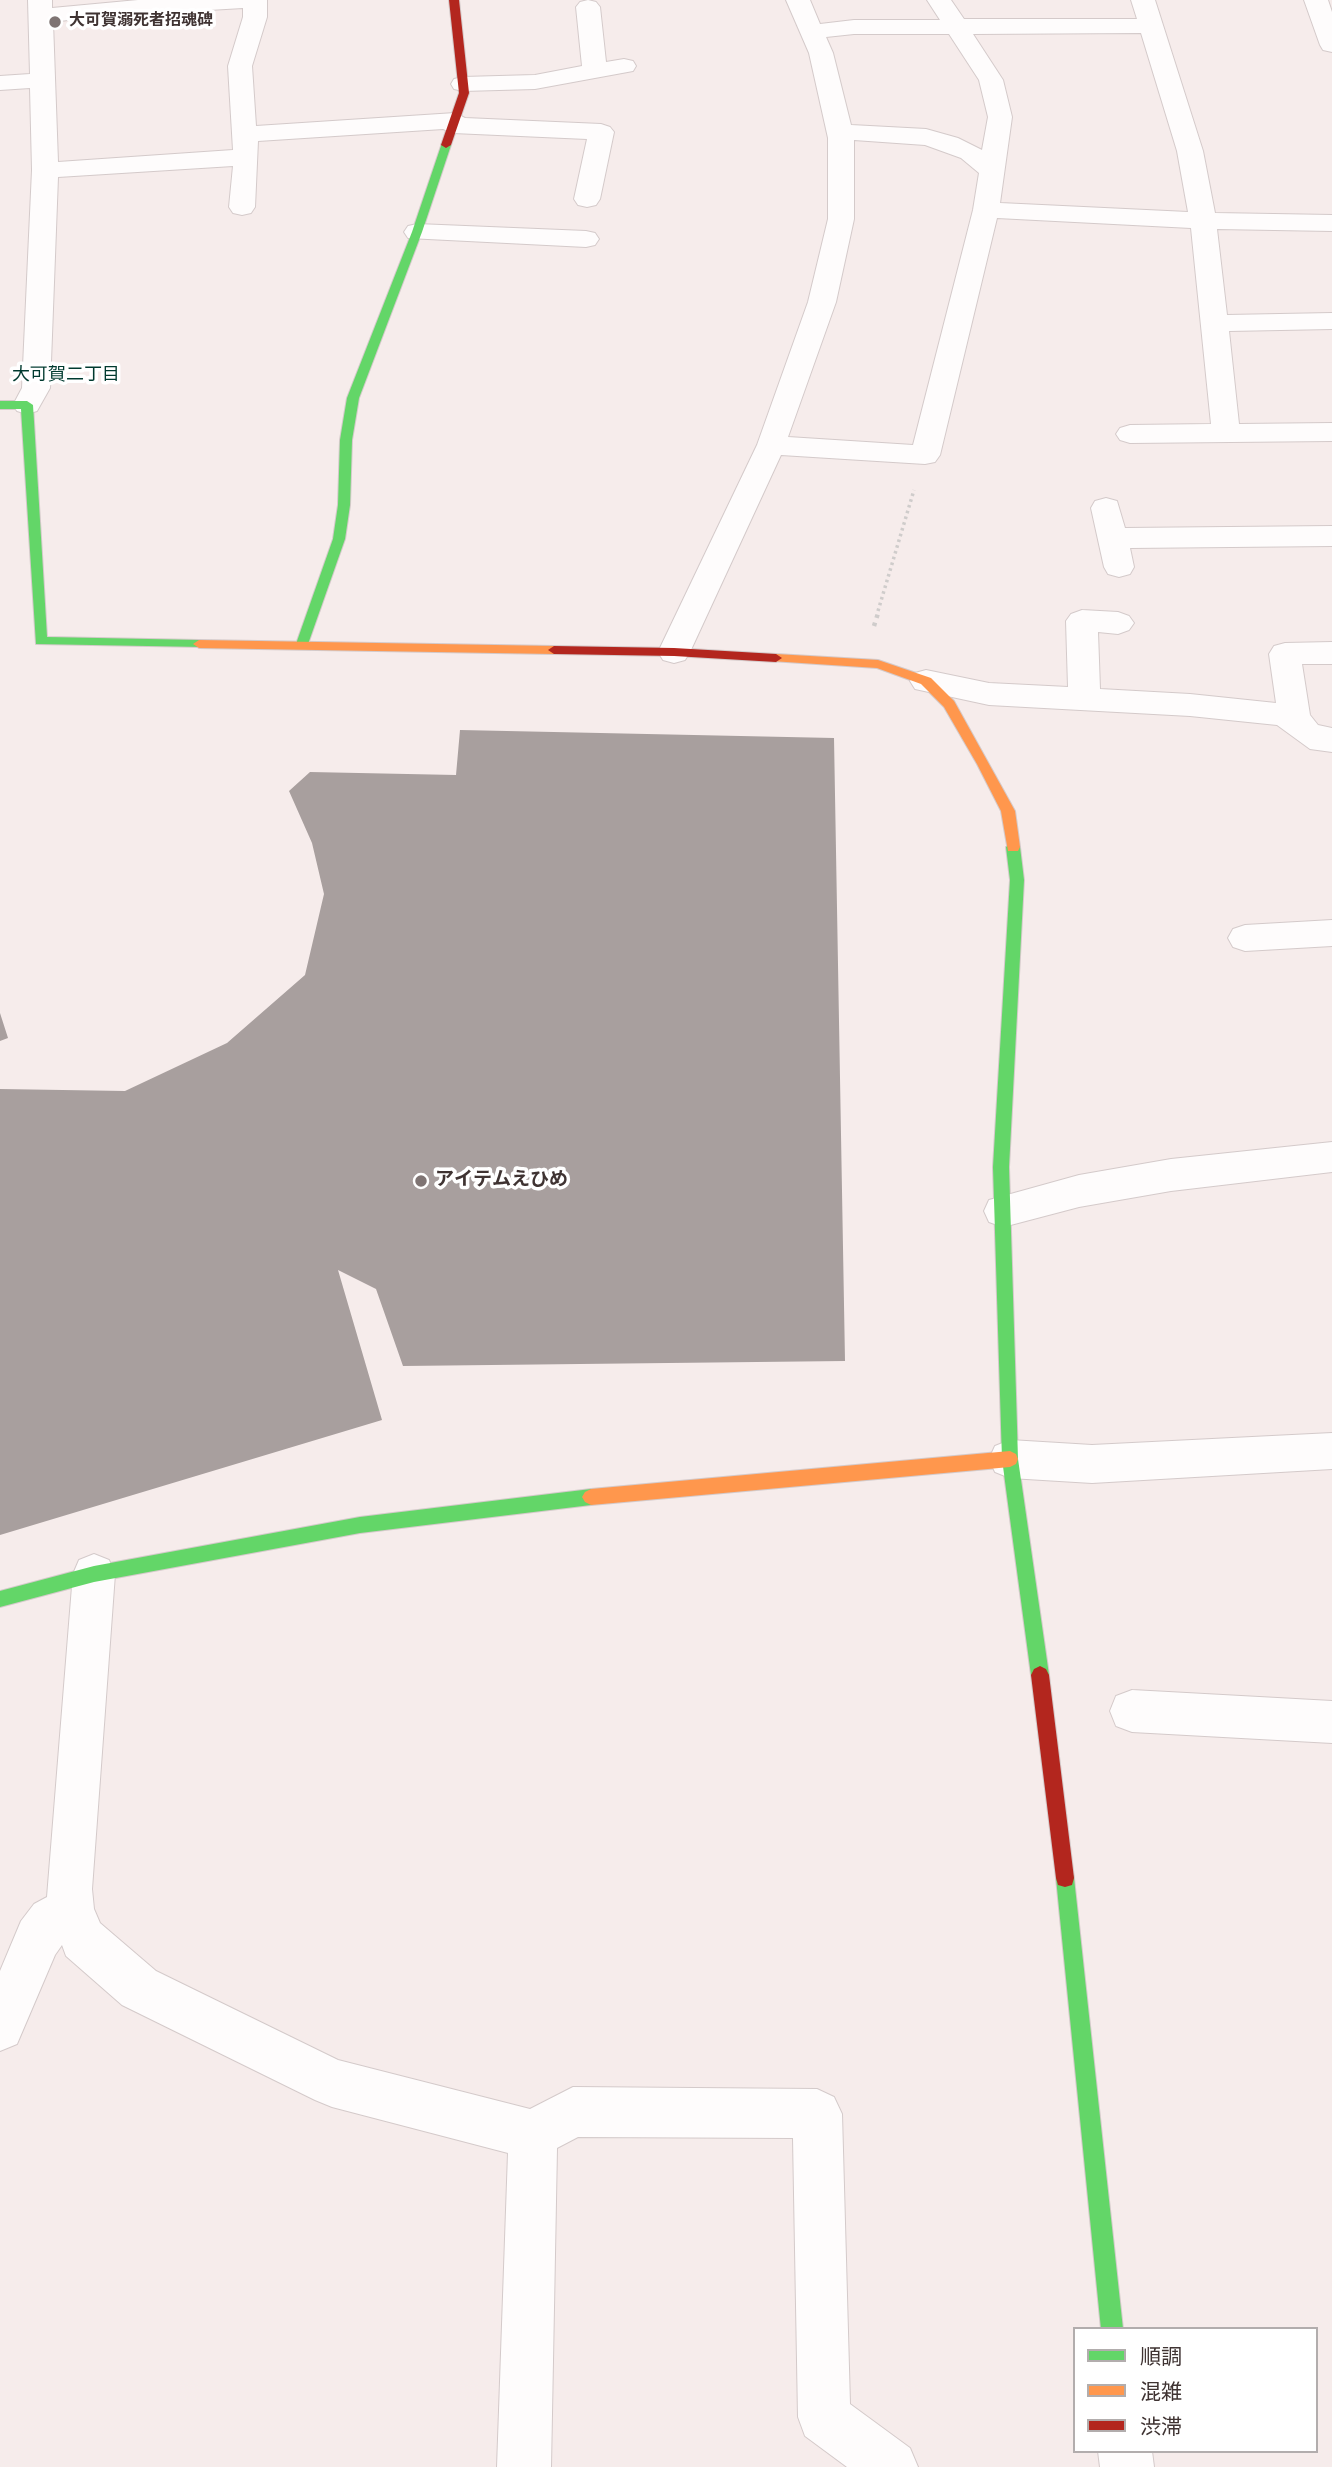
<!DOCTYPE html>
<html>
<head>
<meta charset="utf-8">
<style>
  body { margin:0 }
  #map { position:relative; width:1332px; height:2467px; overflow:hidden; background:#f6eceb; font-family:Overpass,"Noto Sans JP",sans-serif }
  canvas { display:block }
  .legend { position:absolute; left:1073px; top:2327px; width:245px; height:126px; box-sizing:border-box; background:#fff; border:2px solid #b2adad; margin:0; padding:9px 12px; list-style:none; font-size:21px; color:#3f3332 }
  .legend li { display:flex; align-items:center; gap:14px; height:35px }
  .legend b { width:35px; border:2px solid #b2adad }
</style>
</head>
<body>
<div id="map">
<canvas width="1332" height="2467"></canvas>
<ul class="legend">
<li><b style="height:9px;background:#63d668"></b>順調</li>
<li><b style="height:9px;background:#ff974d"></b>混雑</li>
<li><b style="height:9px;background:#b3261e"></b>渋滞</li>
</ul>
</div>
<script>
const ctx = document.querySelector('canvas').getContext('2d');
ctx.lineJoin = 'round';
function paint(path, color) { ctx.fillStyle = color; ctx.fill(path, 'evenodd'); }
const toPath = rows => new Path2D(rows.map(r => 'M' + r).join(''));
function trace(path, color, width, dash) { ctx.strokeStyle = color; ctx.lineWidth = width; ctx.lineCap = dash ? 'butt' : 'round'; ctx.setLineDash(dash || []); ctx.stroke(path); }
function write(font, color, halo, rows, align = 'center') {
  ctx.font = font + ' Overpass,"Noto Sans JP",sans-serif'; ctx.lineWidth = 7; ctx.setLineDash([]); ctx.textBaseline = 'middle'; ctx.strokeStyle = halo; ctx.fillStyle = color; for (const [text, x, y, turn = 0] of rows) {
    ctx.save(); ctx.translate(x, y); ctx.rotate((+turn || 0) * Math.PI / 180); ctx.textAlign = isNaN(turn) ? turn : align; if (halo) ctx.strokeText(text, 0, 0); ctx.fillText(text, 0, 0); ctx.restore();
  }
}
paint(toPath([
  [460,730,834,738,845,1361,403,1366,376,1289,338,1270,382,1420,0,1535,0,1089,125,1091,227,1043,305,975,324,894,312,843,289,791,310,772,456,775],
  [0,1013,8,1038,0,1041]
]), '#a89f9e');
const street = toPath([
  [28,0,52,0,52,8,138,0,267,0,267,17,252,66,256,126,455,113,465,118,601,124,610,127,614,132,600,199,596,205,587,207,578,205,574,199,587,139,453,133,443,129,258,141,255,207,251,213,242,215,233,213,229,207,233,166,58,177,50,388,37,411,27,414,17,411,13,405,22,388,32,170,30,88,0,90,0,76,30,74,28,0],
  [243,8,243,17,228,66,233,150,58,162,53,22,90,17,243,8],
  [588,0,596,2,600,7,606,62,624,59,633,61,636,66,633,71,535,89,463,91,454,89,451,84,454,79,463,77,535,75,582,66,576,7,580,2,588,0],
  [786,0,810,0,820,24,854,20,940,20,927,0,951,0,964,19,1137,19,1131,0,1155,0,1203,151,1215,213,1332,215,1332,231,1217,229,1227,315,1332,313,1332,329,1229,331,1239,424,1332,423,1332,441,1130,443,1120,440,1116,434,1120,428,1130,425,1211,424,1191,228,997,218,940,455,935,462,925,464,781,455,690,652,685,660,674,663,663,660,658,652,757,445,808,302,828,219,828,138,809,53,786,0],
  [1141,33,1177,151,1188,212,1000,203,1012,117,1003,80,973,34,1141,33],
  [854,34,949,34,979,80,988,117,982,150,958,138,926,129,851,125,833,53,826,37,854,34],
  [854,140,925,145,961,158,979,173,973,210,913,445,788,437,836,302,854,219,854,140],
  [1304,0,1328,0,1332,12,1332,52,1323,50,1320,45,1304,0],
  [417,224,586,231,595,233,599,239,595,245,586,247,408,238,404,232,408,226,417,224],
  [1106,498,1117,501,1125,528,1332,526,1332,546,1130,548,1134,567,1130,574,1119,577,1108,574,1104,567,1091,508,1095,501,1106,498],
  [1082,610,1118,612,1129,616,1134,623,1129,630,1118,634,1098,632,1100,689,1190,694,1276,703,1269,654,1274,646,1285,643,1332,642,1332,664,1302,664,1310,715,1318,725,1332,728,1332,752,1310,749,1277,725,1190,716,989,705,915,689,910,681,915,673,926,670,989,683,1068,687,1066,621,1071,614,1082,610],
  [1332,920,1332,946,1245,951,1233,947,1228,938,1233,929,1245,925,1332,920],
  [1332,1142,1332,1172,1171,1191,1079,1207,1003,1227,989,1222,984,1211,989,1200,1079,1175,1171,1159,1332,1142],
  [1332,1433,1332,1469,1092,1483,1010,1478,995,1472,989,1459,995,1446,1010,1440,1092,1445,1332,1433],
  [94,1554,109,1560,115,1574,92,1889,94,1909,100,1923,156,1971,338,2060,530,2109,573,2087,817,2089,834,2097,842,2114,850,2404,910,2448,918,2467,847,2467,805,2436,798,2417,793,2138,578,2137,557,2148,551,2467,497,2467,508,2153,332,2107,315,2100,122,2005,66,1956,62,1945,55,1955,17,2044,0,2051,0,1971,21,1921,34,1904,47,1897,73,1574,79,1560,94,1554],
  [1132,1690,1332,1701,1332,1743,1132,1732,1116,1726,1110,1711,1116,1696,1132,1690],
  [1098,2451,1152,2451,1154,2467,1100,2467,1098,2451]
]);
const fast = toPath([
  [442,143,451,145,422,232,359,398,352,440,350,505,345,539,308,644,302,648,296,644,333,539,338,505,340,440,347,398,412,232,442,143],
  [0,401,27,401,33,405,47,637,199,640,205,644,204,647,36,644,21,409,0,409,0,401],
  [1013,842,1020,847,1024,880,1009,1167,1018,1459,1049,1675,1046,1681,1040,1684,1034,1681,1031,1675,1002,1459,993,1167,1010,880,1006,847,1013,842],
  [591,1489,597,1492,600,1497,597,1502,591,1505,360,1533,94,1582,0,1607,0,1591,94,1566,360,1517,591,1489],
  [1065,1869,1072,1871,1074,1878,1123,2329,1101,2329,1056,1878,1058,1871,1065,1869]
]);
const slow = toPath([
  [199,640,554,646,560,650,554,654,199,648,193,644,199,640],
  [776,654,878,660,931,678,954,701,1015,811,1020,847,1018,851,1008,851,1001,811,977,764,944,707,921,684,877,668,771,661,771,655,776,654],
  [1010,1451,1016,1454,1018,1459,1016,1464,1010,1467,591,1505,585,1502,582,1497,585,1492,591,1489,1010,1451]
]);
const jam = toPath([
  [449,0,459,0,469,93,451,145,446,148,441,145,459,93,449,0],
  [554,646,674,648,776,654,782,658,776,662,674,656,554,654,548,650,554,646],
  [1040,1666,1046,1669,1049,1675,1074,1878,1072,1885,1065,1887,1058,1885,1056,1878,1031,1675,1034,1669,1040,1666]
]);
trace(street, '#d4caca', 2);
trace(fast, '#d4caca', 2);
trace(slow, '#d4caca', 2);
trace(jam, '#d4caca', 2);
trace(toPath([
  [878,611,914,490]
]), '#cfcccb', 3.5, [2.5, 3.5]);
trace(toPath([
  [874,626,879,610]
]), '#cfcccb', 4.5, [3.5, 5]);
paint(street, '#fefcfc');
paint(fast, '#63d668');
paint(slow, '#ff974d');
paint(jam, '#b3261e');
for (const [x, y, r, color] of [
  [55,22,7,"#7f7473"],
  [421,1181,7,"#7f7473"]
]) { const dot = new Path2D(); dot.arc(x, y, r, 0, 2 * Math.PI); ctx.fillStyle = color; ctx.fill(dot); trace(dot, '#fff', 2.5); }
write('bold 16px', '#3f3332', '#fff', [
  ["大可賀溺死者招魂碑",69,22]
], 'left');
write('18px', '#003a2f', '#fff', [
  ["大可賀二丁目",66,376]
]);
write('bold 19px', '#3f3332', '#fff', [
  ["アイテムえひめ",435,1181]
], 'left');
</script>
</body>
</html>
